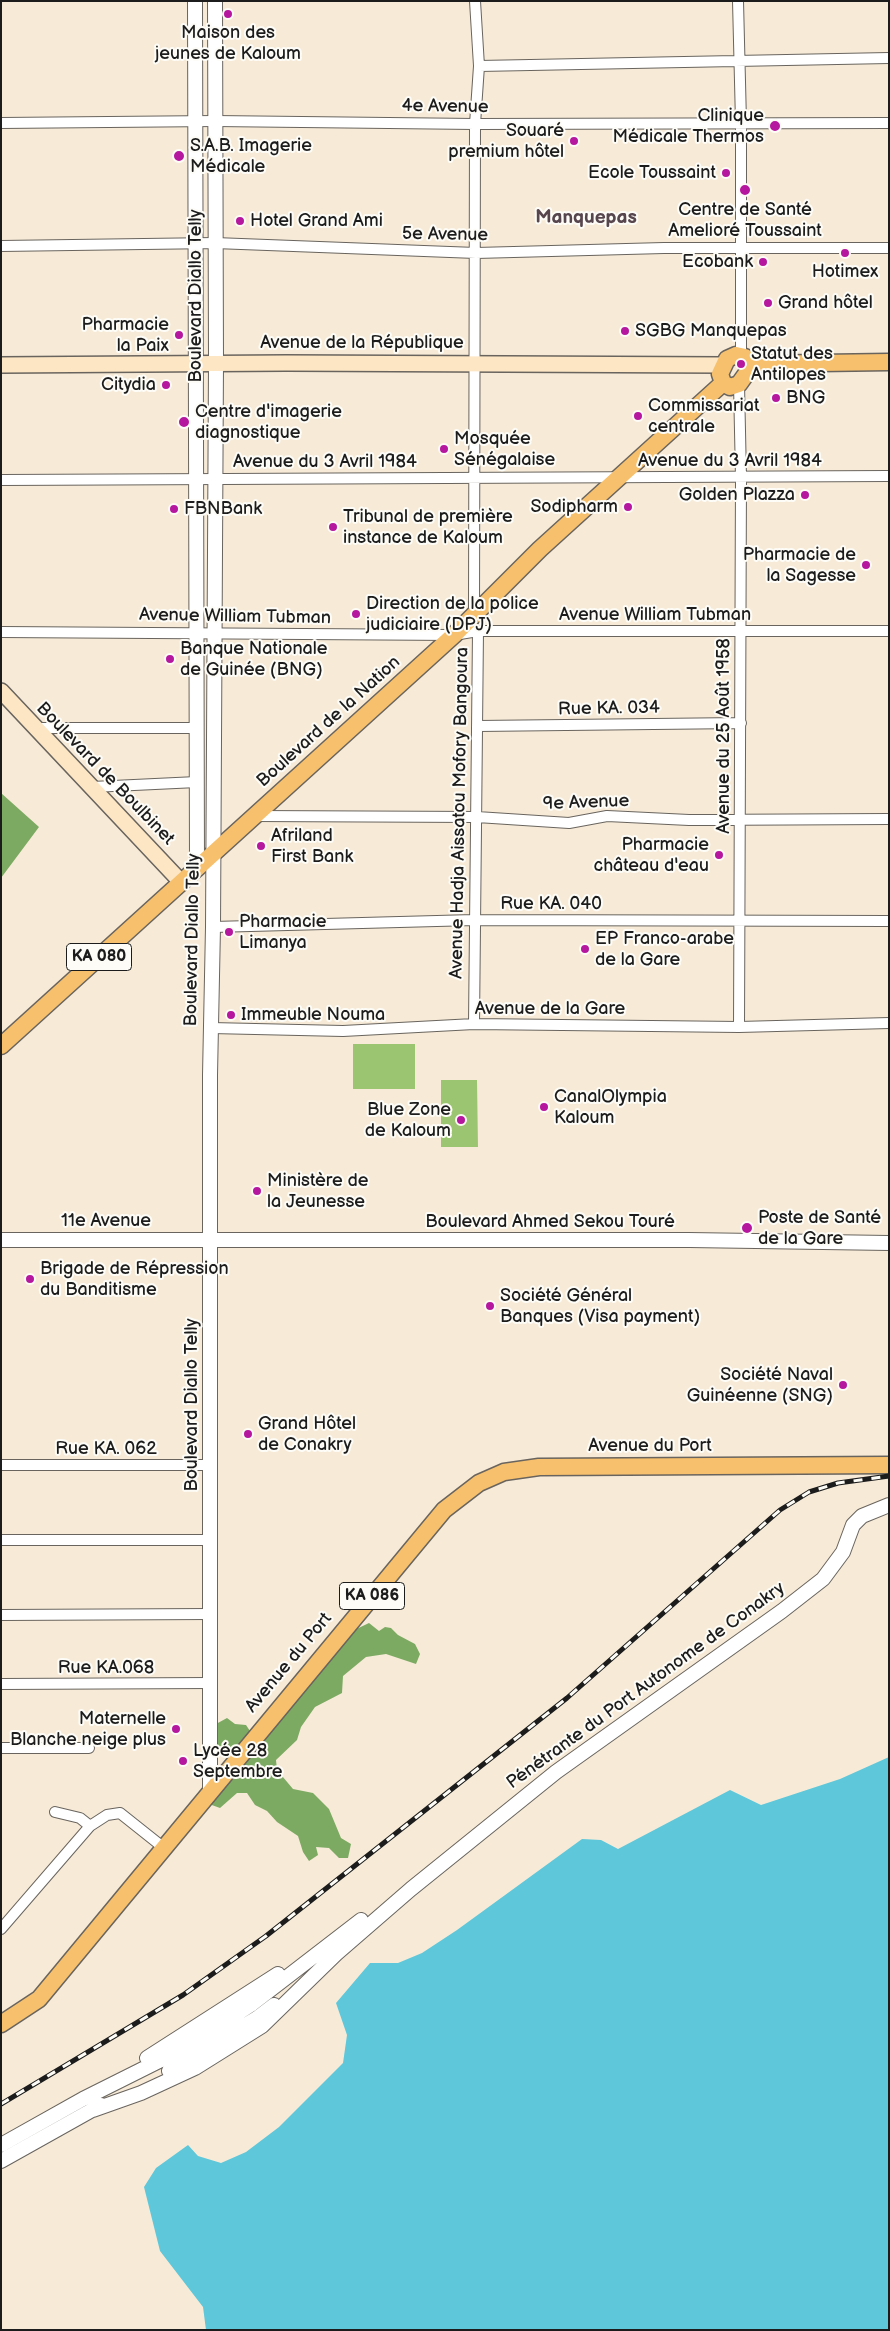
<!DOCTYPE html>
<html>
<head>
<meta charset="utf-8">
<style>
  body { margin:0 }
  #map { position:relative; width:890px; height:2331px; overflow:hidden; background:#f7ebd8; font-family:"Balsamiq Sans",sans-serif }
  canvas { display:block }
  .frame { position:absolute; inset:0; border:2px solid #1c1c1c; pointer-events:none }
</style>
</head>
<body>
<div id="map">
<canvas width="890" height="2331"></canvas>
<div class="frame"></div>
</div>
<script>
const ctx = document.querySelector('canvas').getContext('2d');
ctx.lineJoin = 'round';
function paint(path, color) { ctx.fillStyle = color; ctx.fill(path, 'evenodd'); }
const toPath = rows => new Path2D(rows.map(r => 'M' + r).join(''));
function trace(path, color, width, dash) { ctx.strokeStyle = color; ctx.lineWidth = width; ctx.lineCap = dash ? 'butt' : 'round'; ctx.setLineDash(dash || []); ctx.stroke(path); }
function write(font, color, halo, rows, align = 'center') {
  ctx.font = font + ' "Balsamiq Sans",sans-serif'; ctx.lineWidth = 4; ctx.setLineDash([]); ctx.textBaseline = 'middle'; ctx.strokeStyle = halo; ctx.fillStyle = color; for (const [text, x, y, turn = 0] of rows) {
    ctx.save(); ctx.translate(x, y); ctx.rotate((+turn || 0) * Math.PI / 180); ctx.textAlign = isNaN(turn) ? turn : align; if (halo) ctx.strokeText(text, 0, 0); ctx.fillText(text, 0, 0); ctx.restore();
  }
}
paint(toPath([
  [353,1044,415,1044,415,1089,353,1089],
  [441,1080,477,1080,478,1147,441,1147]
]), '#9cc571');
paint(toPath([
  [1,793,39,827,1,878],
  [369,1623,379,1631,385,1627,391,1628,398,1635,415,1644,420,1654,416,1664,386,1654,366,1657,343,1676,342,1693,315,1707,301,1727,297,1740,276,1760,277,1770,293,1789,313,1793,329,1809,341,1838,351,1844,348,1858,339,1858,329,1848,316,1847,318,1855,309,1861,303,1852,298,1836,277,1822,267,1811,255,1805,247,1793,237,1793,220,1808,209,1804,235,1754,218,1754,215,1740,216,1724,227,1718,235,1724,246,1725,250,1731,348,1633]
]), '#7daa63');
paint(toPath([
  [889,1757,889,2330,206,2330,203,2307,160,2251,144,2187,156,2168,188,2145,198,2156,221,2163,246,2152,279,2127,343,2063,347,2035,336,2003,370,1963,398,1963,422,1953,457,1930,582,1839,601,1840,618,1849,730,1790,761,1805,840,1779]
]), '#5ec7da');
const minor = toPath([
  [738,1,741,122,741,355],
  [479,66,889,58],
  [1,123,215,121,475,124,889,123],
  [1,246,215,243,476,253,664,248,889,248],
  [1,480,889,476],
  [474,613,475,124,479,66,475,1],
  [1,632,454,635,478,631,889,631],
  [478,726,741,723],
  [34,728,198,728],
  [92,787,197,782],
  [254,816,477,817,569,823,607,816,689,820,889,819],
  [213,927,474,920,889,921],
  [474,1024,478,631],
  [739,1027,741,478,739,384],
  [211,1028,343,1031,474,1024,739,1027,889,1023],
  [1,1465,210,1465],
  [1,1540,210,1540],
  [1,1615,211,1614],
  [1,1684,211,1683],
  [1,1748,89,1748],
  [55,1812,80,1818,90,1826],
  [1,1929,90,1826,107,1815,120,1813,164,1848]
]);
const tertiary = toPath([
  [195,1,197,869],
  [1,1240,689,1240,889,1243],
  [210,1790,210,1075,213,927,216,363,215,1],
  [147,2058,278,1974],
  [169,2071,257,2018,274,2005],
  [93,2110,141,2093,195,2068,262,2026,336,1954,411,1889,556,1772,782,1611,823,1579,843,1552,853,1525,862,1516,889,1505],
  [1,2145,83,2099,179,2051,252,2004,361,1920],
  [1,2161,101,2105]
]);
const secondary = toPath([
  [1,365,286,363,723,365],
  [1,691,182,883]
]);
const primary = toPath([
  [736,355,745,357,749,361,749,370,739,384,730,387,723,383,720,374,727,359,736,355],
  [750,364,889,362],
  [1,1046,454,635,540,549,723,383],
  [1,2024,39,1999,444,1510,479,1483,504,1472,539,1467,889,1465]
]);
trace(minor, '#69645e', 12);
trace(tertiary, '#69645e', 16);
trace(secondary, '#69645e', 18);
trace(primary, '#69645e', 19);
trace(minor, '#fff', 10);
trace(tertiary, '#fff', 14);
trace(secondary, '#fce6c4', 15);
trace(primary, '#f7c06c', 16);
const rail = toPath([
  [1,2104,183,1995,266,1936,567,1698,780,1510,809,1492,838,1483,889,1476]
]);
trace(rail, '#1c1c1c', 5);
trace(rail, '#fdfcf7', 3, [9]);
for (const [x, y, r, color] of [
  [228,14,5,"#b5179e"],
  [775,126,6,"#b5179e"],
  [574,141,5,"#b5179e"],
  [179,156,6,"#b5179e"],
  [726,173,5,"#b5179e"],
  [745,190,6,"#b5179e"],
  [240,221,5,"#b5179e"],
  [845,253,5,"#b5179e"],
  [763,262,5,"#b5179e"],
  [768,303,5,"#b5179e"],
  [625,331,5,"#b5179e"],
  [179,335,5,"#b5179e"],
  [741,364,5,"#b5179e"],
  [166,385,5,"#b5179e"],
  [776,398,5,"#b5179e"],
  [638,416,5,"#b5179e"],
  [184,422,6,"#b5179e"],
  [444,449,5,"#b5179e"],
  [805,495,5,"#b5179e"],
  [628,507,5,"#b5179e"],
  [174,509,5,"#b5179e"],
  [333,527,5,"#b5179e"],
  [866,565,5,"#b5179e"],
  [356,614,5,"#b5179e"],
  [170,659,5,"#b5179e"],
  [261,846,5,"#b5179e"],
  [719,855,5,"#b5179e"],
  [229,932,5,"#b5179e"],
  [585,949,5,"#b5179e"],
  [231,1015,5,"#b5179e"],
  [544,1107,5,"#b5179e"],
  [461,1120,5,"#b5179e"],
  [257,1191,5,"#b5179e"],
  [747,1228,6,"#b5179e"],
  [30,1279,5,"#b5179e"],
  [490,1306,5,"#b5179e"],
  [843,1385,5,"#b5179e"],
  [248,1434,5,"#b5179e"],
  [176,1729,5,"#b5179e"],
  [183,1761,5,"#b5179e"]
]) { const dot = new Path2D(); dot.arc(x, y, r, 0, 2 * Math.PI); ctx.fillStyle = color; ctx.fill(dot); trace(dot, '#fdfcf7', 2); }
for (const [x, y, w] of [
  [99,957,65],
  [372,1596,65]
]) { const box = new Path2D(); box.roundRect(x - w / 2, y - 13.5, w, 27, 4); ctx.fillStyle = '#fdfcf7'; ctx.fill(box); trace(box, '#1c1c1c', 1); }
write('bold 16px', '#1c1c1c', null, [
  ["KA 080",99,957],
  ["KA 086",372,1596]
]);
write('18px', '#1c1c1c', '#fdfcf7', [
  ["Maison des",228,33,"center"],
  ["jeunes de Kaloum",228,54,"center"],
  ["Clinique",764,116,"right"],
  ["Médicale Thermos",764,137,"right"],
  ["Souaré",564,131,"right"],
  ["premium hôtel",564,152,"right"],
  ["S.A.B. Imagerie",190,146],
  ["Médicale",190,167],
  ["Ecole Toussaint",716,173,"right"],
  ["Centre de Santé",745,210,"center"],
  ["Amelioré Toussaint",745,231,"center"],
  ["Hotel Grand Ami",250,221],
  ["Ecobank",753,262,"right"],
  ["Hotimex",845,272,"center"],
  ["Grand hôtel",778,303],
  ["Pharmacie",169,325,"right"],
  ["la Paix",169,346,"right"],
  ["SGBG Manquepas",635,331],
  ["Statut des",751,354],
  ["Antilopes",751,375],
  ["Citydia",156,385,"right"],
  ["BNG",786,398],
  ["Commissariat",648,406],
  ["centrale",648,427],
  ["Centre d'imagerie",195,412],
  ["diagnostique",195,433],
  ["Mosquée",454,439],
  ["Sénégalaise",454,460],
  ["Golden Plazza",795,495,"right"],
  ["Sodipharm",618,507,"right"],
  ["FBNBank",184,509],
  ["Tribunal de première",343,517],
  ["instance de Kaloum",343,538],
  ["Pharmacie de",856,555,"right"],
  ["la Sagesse",856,576,"right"],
  ["Direction de la police",366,604],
  ["judiciaire (DPJ)",366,625],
  ["Banque Nationale",180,649],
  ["de Guinée (BNG)",180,670],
  ["Afriland",271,836],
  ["First Bank",271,857],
  ["Pharmacie",709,845,"right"],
  ["château d'eau",709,866,"right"],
  ["Pharmacie",239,922],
  ["Limanya",239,943],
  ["EP Franco-arabe",595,939],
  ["de la Gare",595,960],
  ["Immeuble Nouma",241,1015],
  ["CanalOlympia",554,1097],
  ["Kaloum",554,1118],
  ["Blue Zone",451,1110,"right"],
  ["de Kaloum",451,1131,"right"],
  ["Ministère de",267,1181],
  ["la Jeunesse",267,1202],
  ["Poste de Santé",758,1218],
  ["de la Gare",758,1239],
  ["Brigade de Répression",40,1269],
  ["du Banditisme",40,1290],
  ["Société Général",500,1296],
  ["Banques (Visa payment)",500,1317],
  ["Société Naval",833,1375,"right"],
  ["Guinéenne (SNG)",833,1396,"right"],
  ["Grand Hôtel",258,1424],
  ["de Conakry",258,1445],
  ["Maternelle",166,1719,"right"],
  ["Blanche neige plus",166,1740,"right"],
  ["Lycée 28",193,1751],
  ["Septembre",193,1772]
], 'left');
write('18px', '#1c1c1c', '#fdfcf7', [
  ["4e Avenue",445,107,1],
  ["5e Avenue",445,235,1],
  ["Boulevard Diallo Telly",196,296,-90],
  ["Avenue de la République",362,343],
  ["Avenue du 3 Avril 1984",730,461],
  ["Avenue du 3 Avril 1984",325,462],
  ["Avenue William Tubman",655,615],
  ["Avenue William Tubman",235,617,1],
  ["Rue KA. 034",609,709,-1],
  ["Boulevard de la Nation",329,722,-42],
  ["Avenue du 25 Août 1958",724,736,-90],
  ["Boulevard de Boulbinet",105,774,46],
  ["9e Avenue",586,803,-2],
  ["Avenue Hadja Aissatou Mofory Bangoura",460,813,-89],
  ["Rue KA. 040",551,904],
  ["Boulevard Diallo Telly",193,940,-89],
  ["Avenue de la Gare",550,1009],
  ["11e Avenue",106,1221],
  ["Boulevard Ahmed Sekou Touré",550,1222],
  ["Boulevard Diallo Telly",192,1405,-90],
  ["Avenue du Port",650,1446],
  ["Rue KA. 062",106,1449],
  ["Avenue du Port",289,1663,-50],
  ["Rue KA.068",106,1668],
  ["Pénétrante du Port Autonome de Conakry",646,1686,-36]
]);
write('bold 19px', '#58464e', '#fdfcf7', [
  ["Manquepas",586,218]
]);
</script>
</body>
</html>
